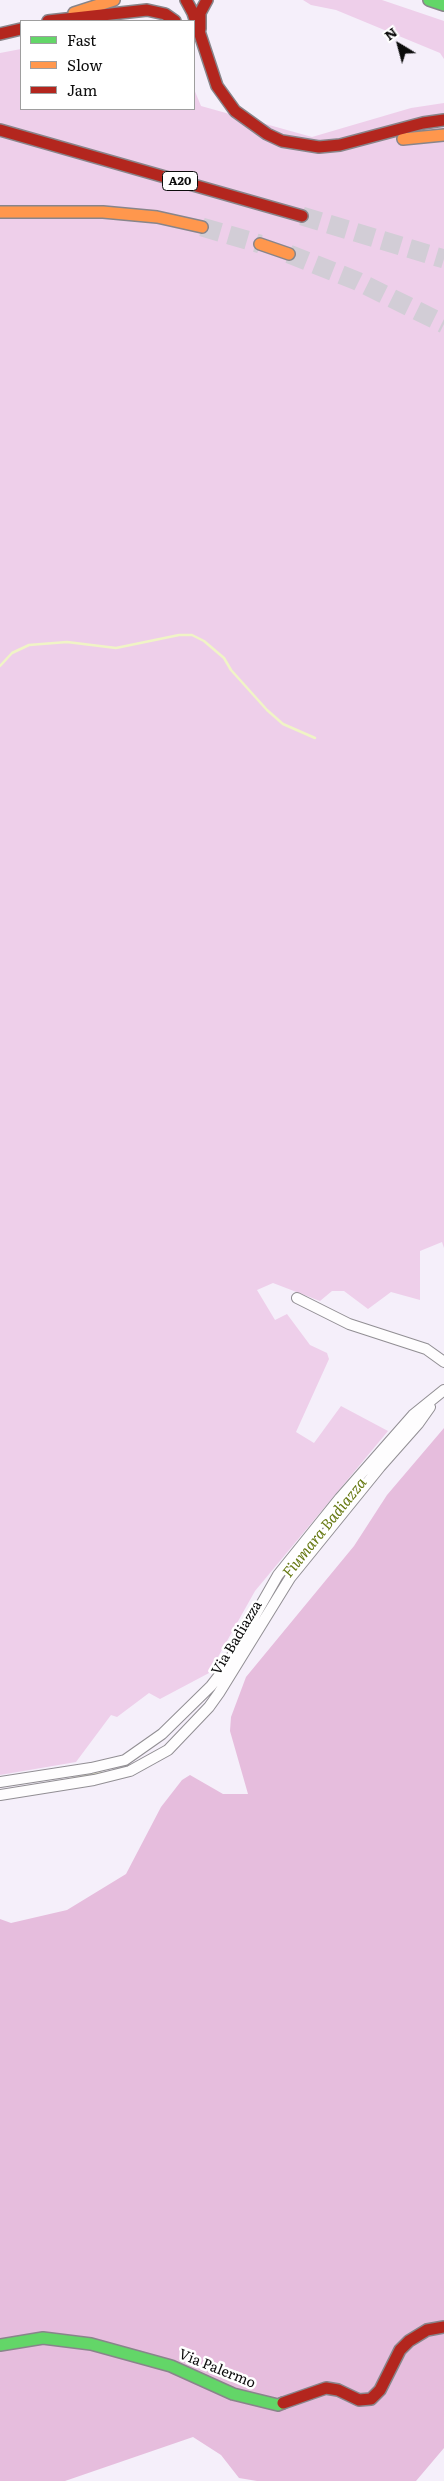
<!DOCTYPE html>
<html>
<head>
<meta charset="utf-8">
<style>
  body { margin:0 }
  #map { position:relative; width:444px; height:2481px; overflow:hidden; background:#f5effa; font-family:Literata,serif }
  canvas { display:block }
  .legend { position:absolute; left:20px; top:20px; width:175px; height:90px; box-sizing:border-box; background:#fff; border:1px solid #9e9e9e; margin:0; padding:6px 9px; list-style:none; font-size:15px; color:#0c0c0c }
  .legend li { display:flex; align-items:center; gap:10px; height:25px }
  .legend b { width:25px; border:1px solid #9e9e9e }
  .north { position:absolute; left:374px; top:20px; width:50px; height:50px; -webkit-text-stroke:4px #fff; paint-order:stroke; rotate:323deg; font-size:14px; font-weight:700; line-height:20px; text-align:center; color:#0c0c0c }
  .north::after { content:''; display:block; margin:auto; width:18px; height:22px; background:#0c0c0c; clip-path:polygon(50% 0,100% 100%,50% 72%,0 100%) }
</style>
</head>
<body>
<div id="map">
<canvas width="444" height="2481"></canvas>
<ul class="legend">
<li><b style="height:6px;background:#63d668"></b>Fast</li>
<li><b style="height:6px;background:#ff974d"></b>Slow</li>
<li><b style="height:6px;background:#b3261e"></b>Jam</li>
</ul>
<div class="north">N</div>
</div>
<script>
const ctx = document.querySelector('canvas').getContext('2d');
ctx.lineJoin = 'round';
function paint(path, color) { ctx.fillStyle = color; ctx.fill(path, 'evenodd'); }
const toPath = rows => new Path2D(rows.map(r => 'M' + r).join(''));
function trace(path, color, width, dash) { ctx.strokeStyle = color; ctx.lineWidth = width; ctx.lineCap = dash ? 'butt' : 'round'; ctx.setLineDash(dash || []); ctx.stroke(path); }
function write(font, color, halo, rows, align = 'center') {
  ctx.font = font + ' Literata,serif'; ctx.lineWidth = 5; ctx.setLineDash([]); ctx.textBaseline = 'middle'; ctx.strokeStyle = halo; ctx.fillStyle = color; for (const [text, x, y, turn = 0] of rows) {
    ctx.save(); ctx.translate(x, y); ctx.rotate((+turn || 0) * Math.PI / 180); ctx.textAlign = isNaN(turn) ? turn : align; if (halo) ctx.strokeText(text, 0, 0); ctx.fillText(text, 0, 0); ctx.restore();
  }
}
paint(toPath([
  [303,0,382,0,444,21,444,59,440,53,336,10,311,5],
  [21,49,21,109,194,109,194,89,201,106,312,137,411,108,444,103,444,1248,442,1242,420,1251,420,1300,391,1292,368,1309,344,1291,332,1291,320,1301,273,1283,257,1290,275,1320,287,1314,310,1345,327,1353,329,1359,296,1432,314,1443,341,1406,388,1431,255,1591,209,1673,160,1699,149,1693,117,1717,111,1715,76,1762,0,1775,0,53]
]), '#eecfea');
paint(toPath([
  [444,1428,444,2448,416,2481,257,2481,239,2478,221,2455,193,2437,65,2481,0,2481,0,1919,11,1923,67,1910,126,1874,161,1807,182,1780,190,1775,223,1794,248,1794,230,1731,231,1717,246,1677,354,1546,387,1495]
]), '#e6bddd');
trace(toPath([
  [0,666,12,653,29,645,67,642,116,648,179,635,192,635,204,641,224,658,231,670,267,710,283,724,315,738],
  [304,1550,368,1474],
  [276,1589,293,1564],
  [71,1779,102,1773]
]), '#f0f4c6', 2.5);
trace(toPath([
  [302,216,444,259],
  [202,227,260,244],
  [289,254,357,281,444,324]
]), '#d2cdd6', 19, [19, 9]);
const street = toPath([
  [297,1298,349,1324,426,1349,444,1362],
  [0,1782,91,1768,125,1760,162,1734,211,1686,225,1668,278,1575,340,1498,413,1415,444,1390],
  [0,1795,94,1780,130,1771,168,1750,209,1707,219,1693,290,1578,380,1467,418,1424,430,1407]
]);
const fast = toPath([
  [429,0,444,5],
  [0,2345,43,2338,91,2344,171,2366,233,2394,278,2405,283,2403]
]);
const slow = toPath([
  [74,13,114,0],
  [403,139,444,135],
  [0,212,103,212,157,217,202,227],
  [260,244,289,254]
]);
const jam = toPath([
  [186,0,193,13,217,86,235,111,267,134,282,141,319,147,340,145,423,123,444,120],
  [48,21,147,10,165,14,175,21],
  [200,29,200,13,207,0],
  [0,34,21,29],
  [0,130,302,216],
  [283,2403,326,2388,338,2390,359,2400,371,2399,380,2390,400,2350,409,2341,427,2330,444,2327]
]);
trace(street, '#918e93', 12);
trace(fast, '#88858a', 14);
trace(slow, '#88858a', 14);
trace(jam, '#88858a', 14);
trace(street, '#fefdfe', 10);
trace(fast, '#63d668', 11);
trace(slow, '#ff974d', 11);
trace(jam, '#b3261e', 11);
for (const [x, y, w] of [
  [180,181,35]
]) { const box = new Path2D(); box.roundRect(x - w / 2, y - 9.5, w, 19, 4); ctx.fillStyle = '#fff'; ctx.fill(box); trace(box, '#0c0c0c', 1); }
write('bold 12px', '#0c0c0c', null, [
  ["A20",180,181]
]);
write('14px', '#0c0c0c', '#fff', [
  ["Via Badiazza",237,1638,-59],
  ["Via Palermo",217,2369,22]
]);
write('italic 15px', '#687a14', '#fff', [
  ["Fiumara Badiazza",325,1528,-51]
]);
</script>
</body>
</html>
